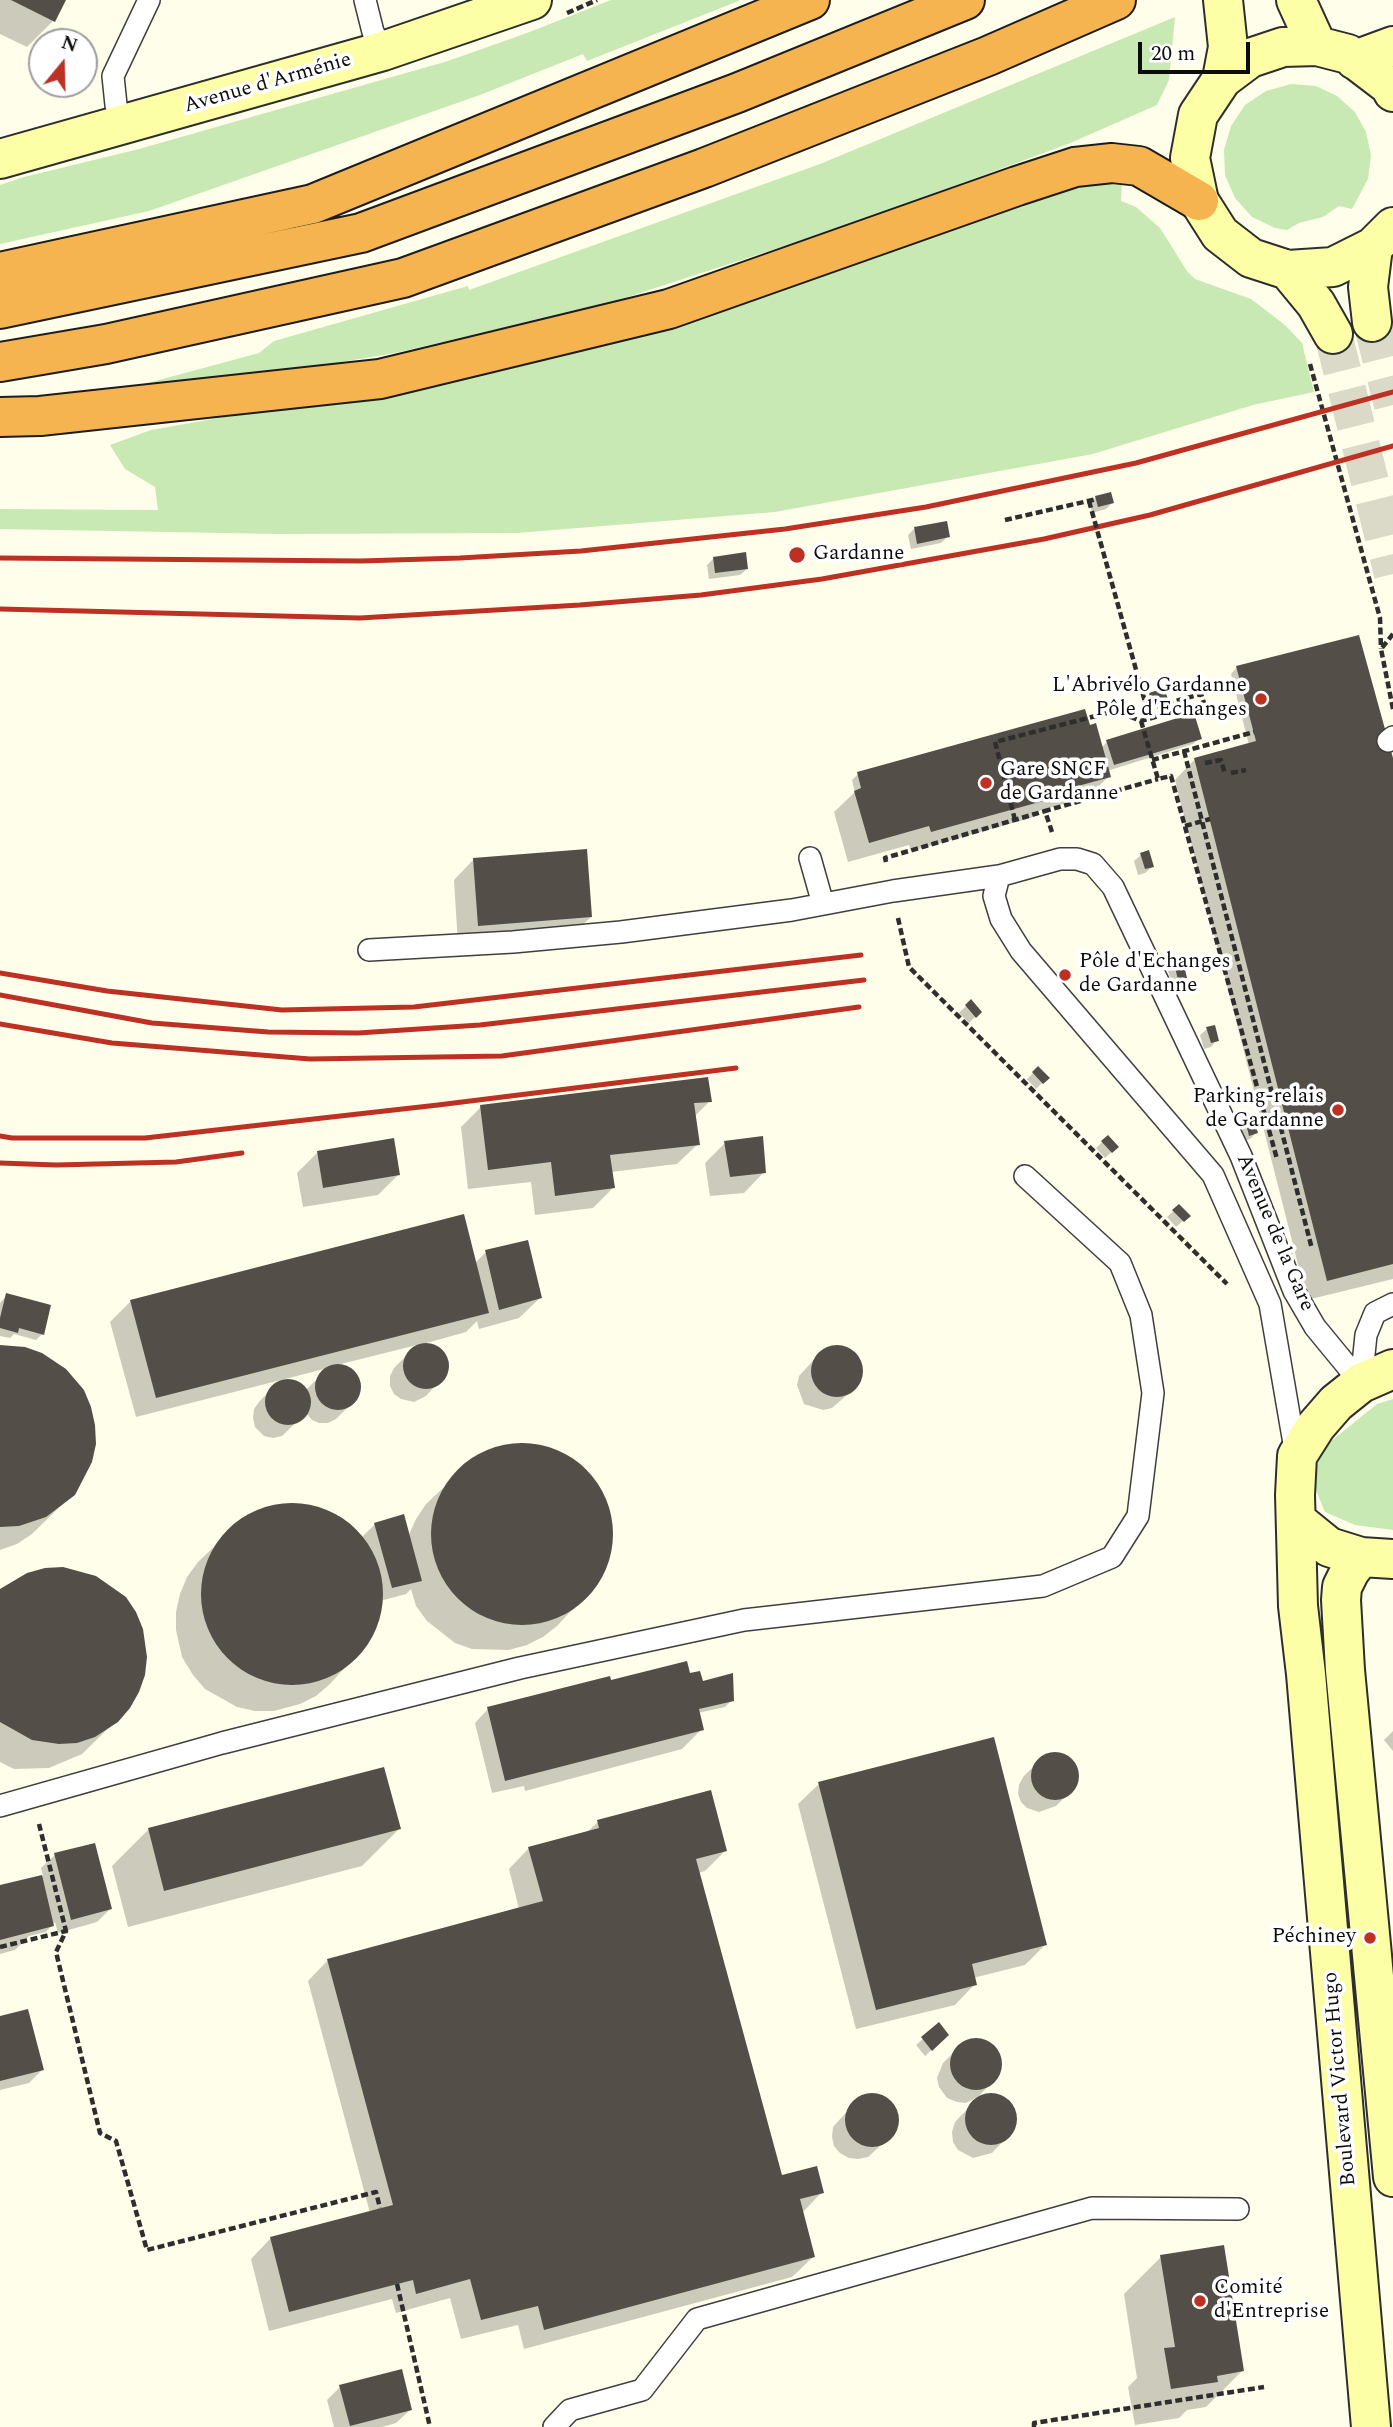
<!DOCTYPE html>
<html>
<head>
<meta charset="utf-8">
<style>
  body { margin:0 }
  #map { position:relative; width:1393px; height:2427px; overflow:hidden; background:#fffeea; font-family:Spectral,serif }
  canvas { display:block }
  .north { position:absolute; left:28px; top:28px; width:70px; height:70px; box-sizing:border-box; background:#fff; border:2px solid #9e9e9e; border-radius:50%; rotate:19deg; font-size:19px; font-weight:700; line-height:28px; text-align:center; color:#0c0c0c }
  .north::after { content:''; display:block; margin:auto; width:24px; height:32px; background:#bc3123; clip-path:polygon(50% 0,100% 100%,50% 72%,0 100%) }
  .scale { position:absolute; left:1138px; top:42px; width:112px; height:32px; box-sizing:border-box; border:4px solid #0c0c0c; border-top:0; padding-left:9px; font-size:21px; line-height:24px; white-space:nowrap; color:#0c0c0c; -webkit-text-stroke:5px #fff; paint-order:stroke }
</style>
</head>
<body>
<div id="map">
<canvas width="1393" height="2427"></canvas>
<div class="north">N</div>
<div class="scale">20 m</div>
</div>
<script>
const ctx = document.querySelector('canvas').getContext('2d');
ctx.lineJoin = 'round';
function paint(path, color) { ctx.fillStyle = color; ctx.fill(path, 'evenodd'); }
const toPath = rows => new Path2D(rows.map(r => 'M' + r).join(''));
function trace(path, color, width, dash) { ctx.strokeStyle = color; ctx.lineWidth = width; ctx.lineCap = dash ? 'butt' : 'round'; ctx.setLineDash(dash || []); ctx.stroke(path); }
function write(font, color, halo, rows, align = 'center') {
  ctx.font = font + ' Spectral,serif'; ctx.lineWidth = 7; ctx.setLineDash([]); ctx.textBaseline = 'middle'; ctx.strokeStyle = halo; ctx.fillStyle = color; for (const [text, x, y, turn = 0] of rows) {
    ctx.save(); ctx.translate(x, y); ctx.rotate((+turn || 0) * Math.PI / 180); ctx.textAlign = isNaN(turn) ? turn : align; if (halo) ctx.strokeText(text, 0, 0); ctx.fillText(text, 0, 0); ctx.restore();
  }
}
paint(toPath([
  [611,0,741,0,587,61,583,54,480,95,149,211,0,244,0,185,24,177,139,149,448,61,527,33],
  [1175,17,1169,80,1157,105,1068,144,837,229,603,305,395,353,234,380,133,387,259,353,274,341,468,286,469,290,820,164],
  [1291,84,1316,86,1337,96,1355,112,1366,132,1371,155,1368,179,1352,209,1339,206,1323,217,1299,223,1287,230,1275,228,1252,217,1235,198,1225,175,1224,150,1231,126,1245,105,1266,91],
  [1122,177,1121,201,1136,207,1160,228,1187,271,1195,279,1251,299,1285,325,1302,343,1314,392,1253,405,1093,454,775,512,517,533,278,534,0,529,0,509,158,510,155,487,125,469,110,445,151,430,224,417,336,403,490,372,669,328,1047,195,1094,180],
  [1393,1399,1393,1530,1355,1525,1325,1512,1315,1488,1316,1468,1325,1446,1377,1404]
]), '#c8e9b4');
paint(toPath([
  [0,0,64,0,53,21,27,47,0,34],
  [1096,497,1112,503,1106,509,1092,513,1090,504],
  [914,529,948,536,941,543,911,549,908,535],
  [713,559,747,569,740,575,709,579,707,565],
  [1237,667,1393,765,1393,1279,1307,1300,1175,780,1195,759,1249,745,1231,674],
  [1150,695,1166,699,1160,705,1145,709,1143,701],
  [1084,728,1101,748,1107,742,1200,738,1193,744,1107,771,1109,776,1088,797,1038,811,1031,818,911,851,909,845,848,862,834,812,855,792,852,780,858,774],
  [1141,855,1152,867,1145,873,1138,875,1134,861],
  [474,859,591,917,570,937,458,945,454,880],
  [1175,965,1185,977,1179,983,1172,985,1168,971],
  [971,1001,980,1012,969,1023,959,1013],
  [1207,1029,1217,1040,1211,1047,1204,1049,1200,1035],
  [1038,1068,1047,1078,1036,1089,1027,1079],
  [710,1101,694,1117,698,1144,677,1164,611,1172,613,1188,593,1208,535,1215,531,1182,468,1189,461,1127,481,1107],
  [1246,1121,1256,1133,1250,1139,1243,1141,1239,1127],
  [1108,1137,1117,1147,1105,1158,1096,1148],
  [725,1143,764,1172,744,1193,710,1196,705,1163],
  [317,1153,398,1175,378,1195,303,1207,297,1173],
  [1179,1206,1188,1216,1176,1227,1167,1217],
  [486,1252,540,1298,519,1318,479,1329,477,1321,466,1332,423,1344,433,1345,444,1353,448,1366,446,1374,426,1396,414,1402,401,1399,394,1394,390,1386,390,1376,394,1368,417,1345,337,1365,349,1368,355,1373,359,1381,357,1398,336,1419,328,1423,319,1423,312,1420,306,1413,282,1436,273,1438,264,1436,255,1427,253,1418,254,1409,259,1402,273,1387,285,1380,298,1383,306,1390,328,1368,136,1417,110,1322,131,1301,475,1263],
  [7,1295,42,1334,36,1340,14,1334,10,1338,0,1336,0,1303],
  [0,1347,73,1494,32,1534,17,1544,0,1550],
  [837,1347,846,1349,859,1361,860,1380,855,1388,832,1408,823,1410,804,1404,797,1385,799,1376,820,1353,828,1348],
  [518,1445,545,1448,562,1454,577,1464,596,1484,608,1509,611,1532,610,1550,605,1567,596,1584,557,1626,543,1637,527,1645,509,1650,472,1649,455,1643,427,1621,416,1606,411,1589,406,1594,380,1601,377,1626,368,1642,330,1684,316,1696,300,1704,274,1711,255,1711,237,1707,205,1689,193,1675,182,1657,176,1630,176,1612,180,1594,187,1577,198,1562,240,1522,272,1507,291,1505,309,1506,327,1512,343,1520,361,1538,375,1524,408,1537,416,1519,426,1504,474,1459,500,1448],
  [0,1592,123,1714,82,1754,49,1768,14,1769,0,1762],
  [688,1675,732,1700,725,1707,698,1713,702,1729,682,1749,525,1791,524,1786,492,1793,475,1723,488,1709,610,1683],
  [1393,1731,1393,1751,1384,1740],
  [1054,1754,1070,1760,1075,1767,1077,1776,1070,1792,1056,1806,1039,1812,1027,1808,1021,1802,1018,1794,1019,1785,1023,1777,1044,1756],
  [819,1784,1045,1945,1025,1965,973,1978,975,1984,955,2005,856,2029,798,1804],
  [598,1822,725,1851,705,1871,698,1873,781,2177,822,2192,802,2213,813,2257,792,2277,524,2349,518,2325,461,2339,450,2298,396,2313,392,2299,269,2331,251,2259,271,2238,370,2213,308,1981,328,1960,519,1909,509,1869,529,1848,586,1833],
  [149,1829,399,1829,362,1866,128,1927,112,1866],
  [55,1855,110,1909,97,1922,58,1933,55,1922,46,1932,29,1936,15,1950,0,1954,0,1887,43,1876,41,1868],
  [0,2018,42,2070,29,2083,0,2090],
  [939,2025,947,2035,925,2056,916,2045],
  [972,2040,989,2044,996,2051,1001,2061,999,2071,995,2079,979,2096,966,2103,957,2102,947,2098,939,2087,937,2078,943,2063,962,2044],
  [867,2095,881,2096,889,2101,897,2118,896,2128,891,2136,868,2157,858,2159,849,2158,840,2153,834,2146,832,2137,833,2127,859,2098],
  [994,2095,1009,2103,1014,2111,1015,2120,1011,2133,992,2153,973,2158,958,2150,953,2142,952,2132,955,2122,976,2100,984,2096],
  [1161,2257,1242,2371,1206,2407,1187,2410,1179,2418,1135,2425,1128,2387,1137,2378,1124,2294],
  [340,2387,410,2410,396,2423,382,2427,334,2427,327,2400]
]), '#0003');
paint(toPath([
  [11,0,66,0,55,22],
  [1111,492,1114,503,1098,507,1095,496],
  [947,521,950,537,917,544,914,527],
  [746,552,748,569,715,573,713,557],
  [1359,635,1393,758,1393,1264,1327,1281,1194,758,1256,741,1236,666],
  [1164,688,1168,699,1152,704,1149,693],
  [1085,709,1090,725,1096,723,1111,777,1052,793,1054,798,931,832,929,826,869,843,854,791,861,788,857,772],
  [1194,713,1202,739,1114,765,1106,740],
  [587,849,592,917,478,926,473,858],
  [1149,850,1154,867,1145,869,1140,853],
  [1183,961,1187,978,1178,980,1174,963],
  [971,999,982,1012,976,1018,965,1005],
  [1215,1025,1219,1041,1211,1043,1206,1027],
  [1038,1066,1050,1078,1043,1084,1032,1072],
  [708,1077,712,1102,694,1103,700,1145,610,1155,615,1188,555,1196,551,1162,488,1170,480,1105],
  [1253,1117,1258,1133,1249,1136,1245,1119],
  [1108,1135,1119,1147,1112,1153,1101,1141],
  [763,1136,766,1173,730,1177,724,1141],
  [394,1138,400,1175,323,1188,317,1151],
  [1179,1204,1191,1216,1184,1222,1172,1210],
  [464,1214,489,1313,156,1398,130,1300],
  [528,1240,542,1298,499,1310,485,1250],
  [6,1293,51,1305,44,1335,19,1328,18,1333,0,1328,0,1318],
  '403 1366a23 23 0 1 1 46 0a23 23 0 1 1-46 0Z',
  '811 1371a26 26 0 1 1 52 0a26 26 0 1 1-52 0Z',
  [0,1345,25,1347,42,1353,66,1369,84,1390,91,1407,95,1425,96,1444,92,1462,75,1495,46,1517,19,1526,0,1527],
  '315 1387a23 23 0 1 1 46 0a23 23 0 1 1-46 0Z',
  '265 1402a23 23 0 1 1 46 0a23 23 0 1 1-46 0Z',
  '431 1534a91 91 0 1 1 182 0a91 91 0 1 1-182 0Z',
  '201 1594a91 91 0 1 1 182 0a91 91 0 1 1-182 0Z',
  [404,1514,422,1581,392,1588,374,1523],
  [63,1567,96,1576,126,1597,136,1612,143,1629,147,1657,145,1675,139,1692,130,1708,118,1722,95,1737,77,1743,59,1744,32,1740,0,1722,0,1589,27,1573,45,1568],
  [687,1661,690,1673,700,1671,703,1681,733,1673,734,1701,699,1709,704,1730,505,1781,487,1707,610,1676,611,1680],
  [994,1737,1047,1945,972,1964,977,1985,876,2010,818,1782],
  '1031 1776a24 24 0 1 1 48 0a24 24 0 1 1-48 0Z',
  [384,1767,401,1829,164,1891,148,1828],
  [711,1790,727,1851,696,1859,782,2175,817,2166,824,2193,800,2199,815,2257,544,2330,538,2306,481,2320,470,2279,416,2294,413,2280,289,2312,270,2237,393,2205,327,1959,543,1901,528,1847,599,1828,597,1820],
  [95,1843,112,1909,71,1920,54,1853],
  [42,1875,54,1926,0,1940,0,1885],
  [28,2009,44,2070,0,2081,0,2016],
  [939,2022,949,2035,932,2051,921,2037],
  '950 2064a26 26 0 1 1 52 0a26 26 0 1 1-52 0Z',
  '965 2119a26 26 0 1 1 52 0a26 26 0 1 1-52 0Z',
  '845 2120a27 27 0 1 1 54 0a27 27 0 1 1-54 0Z',
  [1224,2245,1244,2371,1217,2376,1218,2382,1171,2389,1164,2348,1175,2347,1160,2255],
  [402,2369,412,2410,350,2426,339,2385]
]), '#544e48');
trace(toPath([
  [1372,322,1393,405],
  [1333,334,1393,574]
]), '#dbdac9', 38, [38, 19]);
const lane = toPath([
  [365,0,373,32,383,51],
  [123,126,116,105,113,76,149,0],
  [1388,741,1393,737],
  [810,858,823,904],
  [369,950,513,942,621,932,792,910,893,891,999,876],
  [1361,1383,1366,1335,1375,1313,1393,1304],
  [1296,1455,1270,1304,1213,1175,1021,951,1001,919,994,896,999,876,1060,859,1077,859,1093,864,1113,887,1241,1156,1294,1291,1315,1327,1361,1383],
  [0,1806,222,1743,520,1668,744,1620,1043,1586,1112,1557,1138,1516,1153,1393,1141,1315,1120,1263,1025,1176],
  [554,2427,570,2410,642,2390,697,2319,1092,2208,1238,2209]
]);
const secondary = toPath([
  [1296,0,1317,46],
  [1355,60,1393,46],
  [1222,79,1228,47,1223,0],
  [1393,92,1390,86,1348,54,1317,46,1283,47,1250,58,1222,79,1198,115,1190,158,1199,201,1220,234,1251,258,1288,270,1333,267,1373,247,1393,227],
  [0,159,383,51,532,0],
  [1288,270,1316,304,1333,334],
  [1372,322,1368,287,1373,247],
  [1297,1521,1329,1547,1361,1557,1393,1559],
  [1361,1557,1350,1571,1342,1587,1341,1600,1345,1670,1393,2177],
  [1371,2427,1306,1674,1298,1606,1295,1495,1297,1456,1316,1426,1336,1403,1361,1383,1393,1369]
]);
const highway = toPath([
  [0,272,313,204,810,0],
  [0,309,361,233,737,93,965,0],
  [0,362,106,344,403,278,704,168,988,56,1116,0],
  [0,417,40,416,380,379,669,309,1017,186,1075,167,1112,163,1139,166,1199,201]
]);
trace(lane, '#3f3f3f', 24);
trace(secondary, '#2e2e2e', 42);
trace(highway, '#1d1d1d', 42);
trace(toPath([
  [567,13,597,0],
  [1310,364,1380,618,1381,649],
  [1005,520,1097,499],
  [1145,700,1150,698],
  [1393,709,1381,649,1393,634],
  [1141,721,1158,779,1171,776,1277,1159],
  [1184,751,1312,1249],
  [1152,760,1254,732],
  [1205,763,1221,760,1225,774],
  [1231,773,1246,770],
  [1015,820,995,742,1115,711,1141,721,1204,703,1201,694,1147,709],
  [1185,826,1210,819],
  [1052,832,1045,811,1158,779],
  [886,862,885,858,1045,811],
  [898,918,909,967,1227,1284],
  [39,1824,66,1931,56,1952,100,2133,116,2141,147,2250,376,2192,380,2208],
  [0,1947,66,1931],
  [397,2284,430,2427],
  [1034,2427,1034,2423,1264,2387]
]), '#2e2e2e', 4.5, [7, 3.5]);
trace(lane, '#fff', 21);
trace(secondary, '#fcffa5', 38);
trace(highway, '#f6b451', 38);
trace(toPath([
  [0,558,361,561,460,558,581,551,785,529,926,507,1136,463,1393,392],
  [0,609,360,618,580,605,701,595,822,579,1044,539,1150,515,1393,446],
  [0,973,107,991,282,1010,414,1007,861,955],
  [0,995,152,1023,268,1032,358,1033,480,1025,864,980],
  [0,1024,112,1043,310,1059,502,1056,859,1007],
  [0,1136,12,1138,145,1138,438,1105,736,1068],
  [0,1163,56,1165,176,1162,242,1153]
]), '#bc3123', 5);
trace(toPath([
  [1089,501,1147,709]
]), '#2e2e2e', 4.5, [7, 3.5]);
for (const [x, y, r, color] of [
  [797,555,9,"#bc3123"],
  [1261,699,7,"#bc3123"],
  [986,783,7,"#bc3123"],
  [1065,975,7,"#bc3123"],
  [1338,1110,7,"#bc3123"],
  [1370,1938,7,"#bc3123"],
  [1200,2301,7,"#bc3123"]
]) { const dot = new Path2D(); dot.arc(x, y, r, 0, 2 * Math.PI); ctx.fillStyle = color; ctx.fill(dot); trace(dot, '#fff', 2.5); }
write('21px', '#0c0c0c', '#fff', [
  ["Avenue d'Arménie",268,84,-16],
  ["Avenue de la Gare",1274,1233,67],
  ["Boulevard Victor Hugo",1341,2079,-95]
]);
write('21px', '#0c0c0c', '#fff', [
  ["Gardanne",813,555],
  ["L'Abrivélo Gardanne",1247,687,"right"],
  ["Pôle d'Echanges",1247,711,"right"],
  ["Gare SNCF",1000,771],
  ["de Gardanne",1000,795],
  ["Pôle d'Echanges",1079,963],
  ["de Gardanne",1079,987],
  ["Parking-relais",1324,1098,"right"],
  ["de Gardanne",1324,1122,"right"],
  ["Péchiney",1356,1938,"right"],
  ["Comité",1214,2289],
  ["d'Entreprise",1214,2313]
], 'left');
</script>
</body>
</html>
